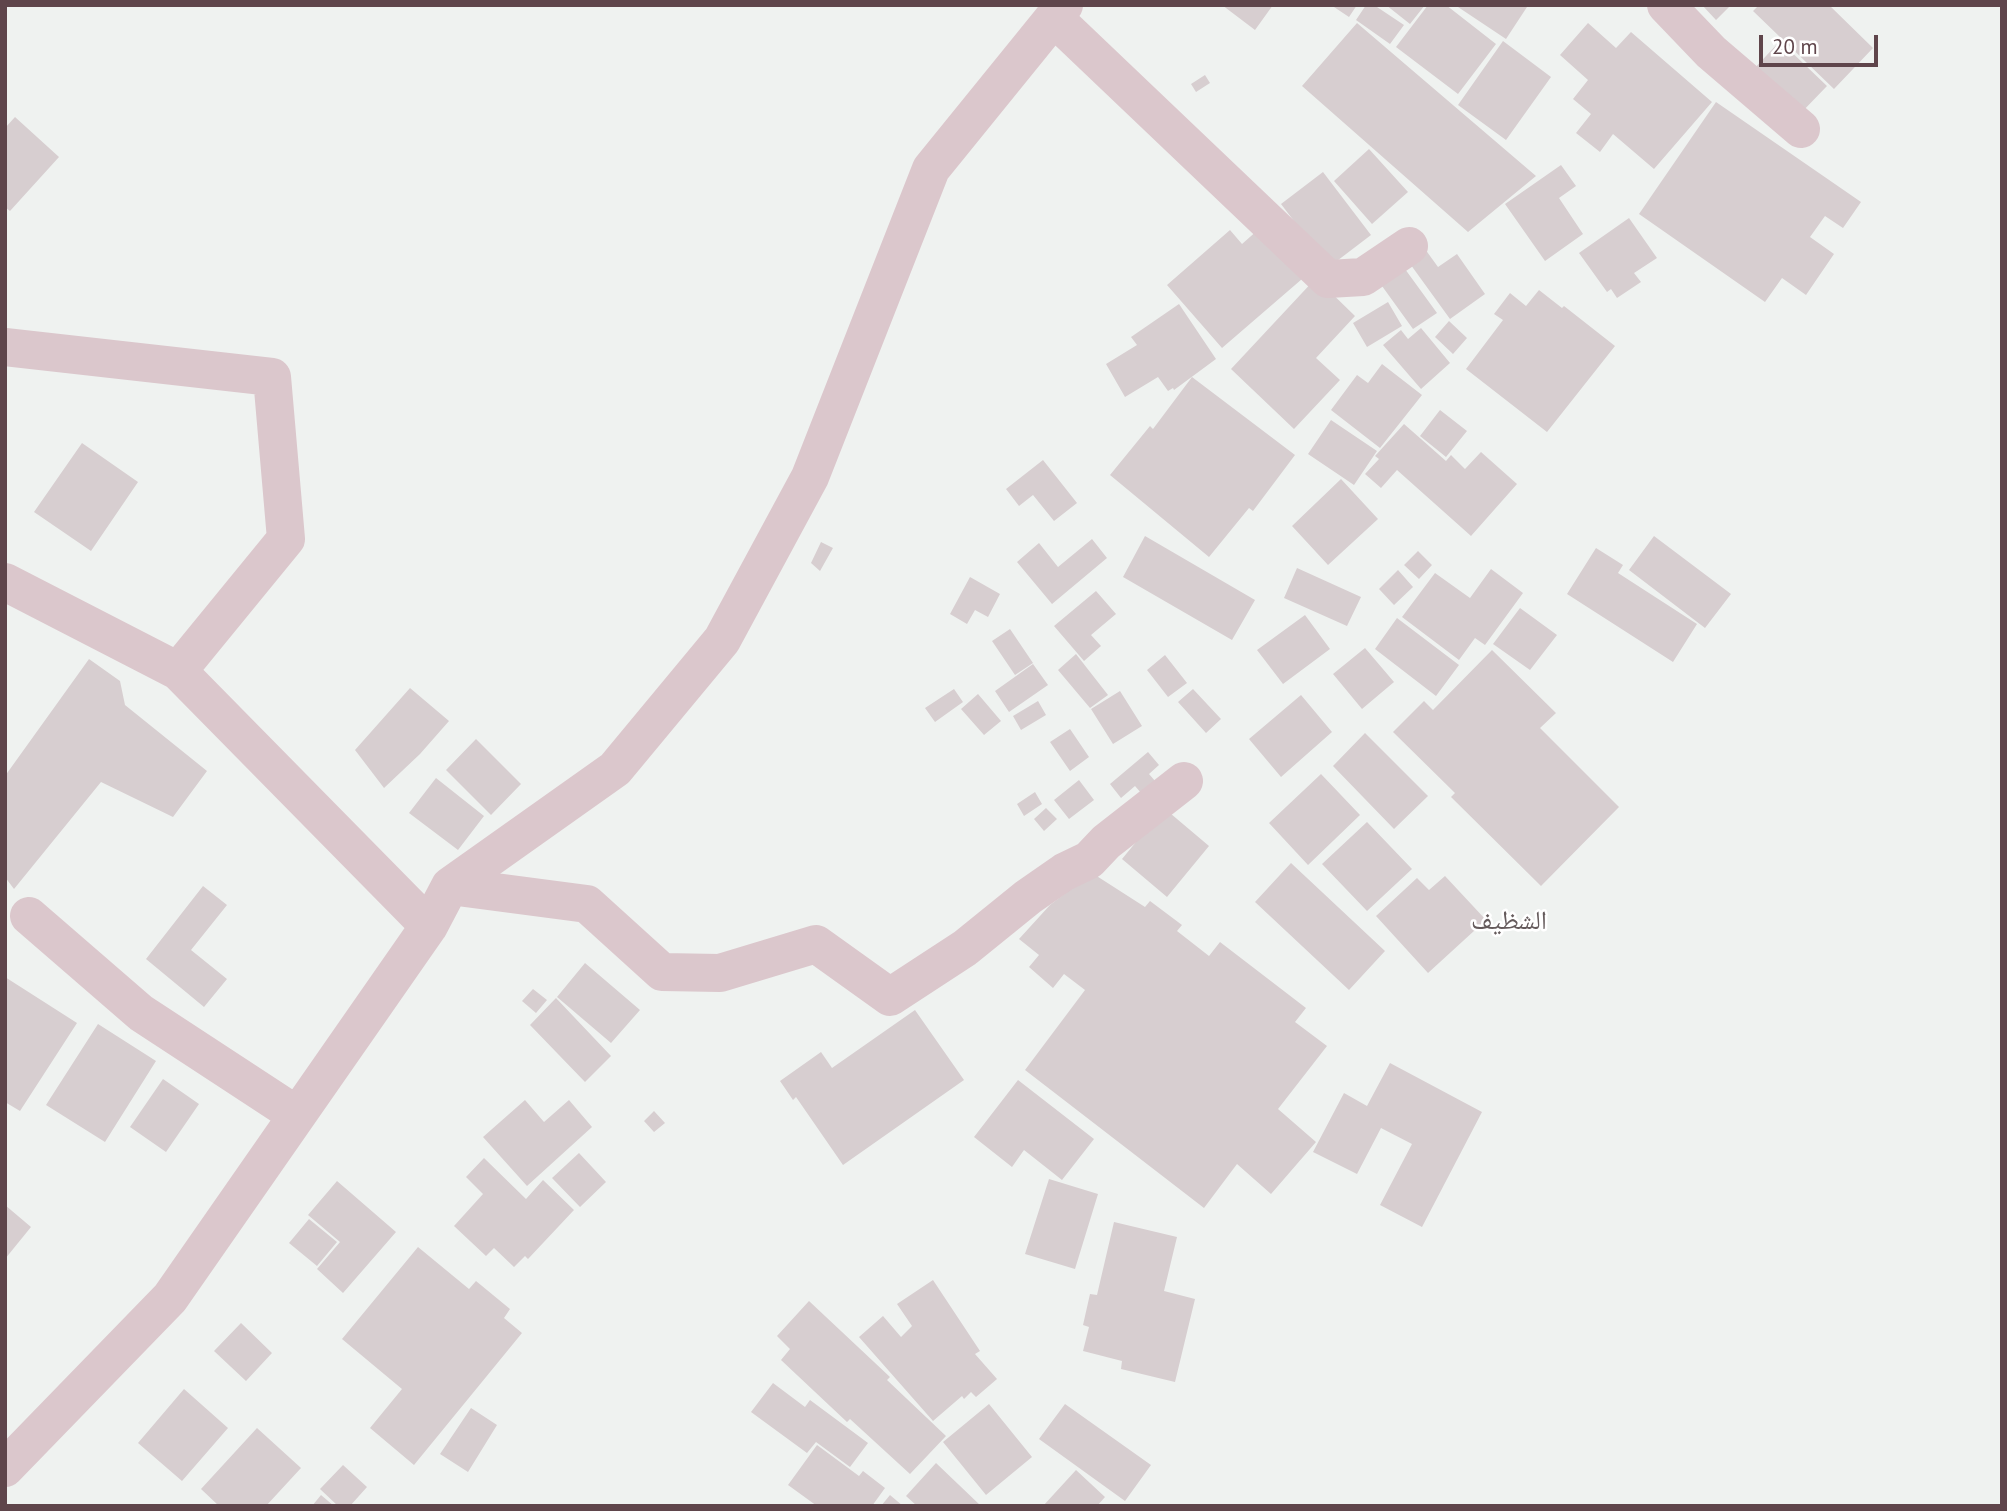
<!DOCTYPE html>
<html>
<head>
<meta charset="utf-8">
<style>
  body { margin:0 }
  #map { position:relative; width:2007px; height:1511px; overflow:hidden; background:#eff2f0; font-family:"PT Sans",sans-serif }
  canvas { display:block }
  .frame { position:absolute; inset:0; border:7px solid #5f454b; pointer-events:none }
  .scale { position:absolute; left:1759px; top:35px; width:119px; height:32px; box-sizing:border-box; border:4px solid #5f454b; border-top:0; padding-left:9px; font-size:21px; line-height:24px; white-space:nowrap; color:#5f454b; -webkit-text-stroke:5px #fff; paint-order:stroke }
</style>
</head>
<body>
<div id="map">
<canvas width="2007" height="1511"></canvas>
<div class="frame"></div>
<div class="scale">20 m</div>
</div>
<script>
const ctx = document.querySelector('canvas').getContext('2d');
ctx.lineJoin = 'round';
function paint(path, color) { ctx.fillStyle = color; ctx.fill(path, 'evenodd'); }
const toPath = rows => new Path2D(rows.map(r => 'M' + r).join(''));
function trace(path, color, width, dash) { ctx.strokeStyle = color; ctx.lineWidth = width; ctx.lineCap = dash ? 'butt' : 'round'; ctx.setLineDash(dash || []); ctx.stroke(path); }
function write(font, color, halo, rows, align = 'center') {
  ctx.font = font + ' "PT Sans","Noto Naskh Arabic",sans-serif'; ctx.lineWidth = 5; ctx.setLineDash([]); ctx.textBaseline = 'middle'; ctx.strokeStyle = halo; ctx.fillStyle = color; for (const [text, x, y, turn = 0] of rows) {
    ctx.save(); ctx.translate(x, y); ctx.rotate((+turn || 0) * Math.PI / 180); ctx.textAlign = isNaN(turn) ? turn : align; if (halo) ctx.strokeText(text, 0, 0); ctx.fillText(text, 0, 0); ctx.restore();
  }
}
paint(toPath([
  [1222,5,1273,5,1255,30],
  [1331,5,1357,5,1349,17],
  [1366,5,1374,5,1404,25,1390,44,1356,20],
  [1386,5,1425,5,1410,24],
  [1428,5,1446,5,1496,44,1458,94,1396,47],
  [1455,5,1525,5,1527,7,1506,39],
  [1702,5,1731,5,1716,20],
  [1759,5,1829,5,1873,48,1834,89,1753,11],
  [1357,23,1536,176,1468,232,1302,86],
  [1588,23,1616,48,1631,32,1712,102,1654,169,1613,134,1600,152,1576,133,1591,114,1573,99,1588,80,1560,55],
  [1503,41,1551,77,1506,140,1458,105],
  [1780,41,1827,86,1799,115,1752,71],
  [1205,75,1210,83,1196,92,1191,84],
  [1716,102,1861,202,1843,228,1825,216,1810,237,1834,254,1806,295,1782,278,1765,302,1639,214],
  [15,117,59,157,10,211,5,207,5,128],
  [1369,149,1408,192,1372,224,1334,181],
  [1561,165,1576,186,1559,198,1583,234,1545,261,1505,204],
  [1323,172,1371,235,1329,267,1281,204],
  [1629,218,1657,258,1634,273,1641,282,1617,298,1611,289,1607,292,1579,253],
  [1259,229,1302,279,1222,348,1167,285,1230,230,1242,244],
  [1425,249,1438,267,1457,254,1485,294,1450,319,1408,261],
  [1405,269,1437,313,1413,329,1382,286],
  [1316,278,1355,316,1316,358,1340,380,1294,429,1231,369],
  [1539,290,1562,308,1564,306,1615,346,1547,432,1466,369,1503,320,1494,314,1510,293,1526,306],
  [1388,302,1402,326,1367,347,1353,323],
  [1179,304,1216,359,1174,390,1173,388,1168,391,1158,377,1125,397,1106,364,1137,345,1131,337],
  [1449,321,1467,338,1453,354,1435,337],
  [1421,328,1450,363,1421,389,1383,345,1401,330,1408,339],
  [1382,364,1422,395,1380,448,1331,410,1357,375,1368,383],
  [1192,377,1295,455,1253,511,1249,508,1209,557,1110,475,1150,426,1153,429],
  [1440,410,1467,431,1446,457,1420,436],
  [1331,420,1377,451,1354,485,1308,454],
  [1404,424,1446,461,1451,455,1465,469,1481,452,1517,484,1471,536,1397,470,1381,488,1365,474,1379,459,1375,456],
  [82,443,138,482,91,551,34,512],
  [1043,460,1077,503,1054,521,1033,495,1019,506,1006,489],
  [1341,479,1378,519,1328,565,1292,526],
  [1145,536,1255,600,1232,640,1123,577],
  [1654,536,1731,594,1705,628,1629,570],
  [1092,539,1107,558,1052,604,1017,562,1039,543,1058,567],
  [821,542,833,548,820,571,811,563],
  [1596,548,1623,565,1618,573,1697,624,1673,662,1567,594],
  [1418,551,1432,565,1419,579,1404,565],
  [1297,568,1361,597,1347,626,1284,598],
  [1491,569,1523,593,1485,645,1475,638,1459,660,1402,617,1435,573,1470,598],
  [1398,570,1413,587,1394,605,1379,589],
  [970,577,1000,594,988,617,975,610,967,624,950,614],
  [1096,591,1116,614,1091,635,1101,646,1084,661,1054,626],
  [1520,608,1557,635,1530,670,1493,644],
  [1305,615,1330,649,1283,684,1257,650],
  [1397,618,1459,665,1436,696,1375,649],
  [1010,629,1033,663,1015,675,992,641],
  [1365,648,1394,682,1362,709,1333,674],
  [1492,650,1556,713,1540,728,1619,807,1541,886,1451,797,1455,793,1393,732,1424,701,1433,710],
  [1076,654,1108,695,1090,708,1058,670],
  [1165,655,1187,683,1168,697,1147,670],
  [89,659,120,681,125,705,207,771,173,817,101,782,14,889,5,877,5,776],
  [1033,664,1048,685,1009,712,995,691],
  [410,688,449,721,420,754,384,788,355,750],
  [954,689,963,702,935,722,925,708],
  [1193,689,1221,719,1206,733,1178,702],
  [1120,691,1142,726,1113,744,1091,709],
  [978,694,1001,721,984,735,961,709],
  [1301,695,1332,732,1281,777,1249,739],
  [1038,701,1046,715,1021,730,1013,716],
  [1070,729,1089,757,1070,771,1050,742],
  [1365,733,1428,796,1394,829,1333,766],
  [476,739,521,784,491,815,446,770],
  [1148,752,1159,765,1149,774,1162,789,1148,801,1135,786,1121,798,1110,784],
  [1321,774,1360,815,1308,865,1269,823],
  [436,778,484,816,458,850,409,813],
  [1079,780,1094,800,1069,819,1054,800],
  [1035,792,1042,804,1024,816,1017,804],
  [1046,808,1057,819,1044,831,1034,819],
  [1164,808,1209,846,1167,897,1122,859],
  [1367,822,1412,869,1367,911,1322,864],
  [1291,863,1385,951,1349,990,1255,902],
  [1092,873,1145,907,1150,901,1182,925,1177,931,1209,956,1220,942,1306,1008,1295,1022,1327,1046,1278,1109,1316,1142,1271,1194,1237,1164,1204,1208,1025,1070,1085,990,1064,974,1053,988,1029,967,1039,955,1019,939,1050,905],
  [1445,876,1486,920,1428,973,1376,916,1417,878,1429,890],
  [203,886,227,905,191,950,227,979,204,1007,146,959],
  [585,963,640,1010,611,1043,557,997],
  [5,977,77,1023,20,1111,5,1102],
  [533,989,547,1000,536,1013,522,1001],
  [556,998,611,1056,585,1082,530,1025],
  [915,1010,964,1080,843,1165,796,1097,793,1100,780,1081,821,1052,832,1068],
  [98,1024,156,1061,105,1142,46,1105],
  [1390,1063,1482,1112,1422,1227,1380,1205,1412,1144,1381,1128,1357,1174,1313,1152,1344,1093,1367,1106],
  [163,1079,199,1104,166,1152,130,1127],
  [1018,1080,1094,1139,1062,1180,1024,1150,1012,1167,974,1137],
  [525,1100,544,1122,569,1100,592,1127,527,1186,483,1137],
  [654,1111,665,1123,654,1132,644,1121],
  [579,1153,606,1182,580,1207,552,1178],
  [484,1158,526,1199,543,1180,574,1210,528,1259,525,1256,514,1267,494,1248,486,1256,454,1226,483,1194,466,1177],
  [1049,1179,1098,1194,1075,1269,1025,1254],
  [337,1181,396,1232,343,1293,317,1269,340,1242,308,1215],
  [5,1205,31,1227,5,1259],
  [309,1219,337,1242,317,1266,289,1243],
  [1114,1222,1177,1237,1164,1291,1195,1299,1175,1382,1121,1369,1122,1361,1083,1351,1089,1327,1083,1325,1090,1294,1097,1295],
  [418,1247,469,1289,476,1281,510,1309,504,1318,522,1333,414,1465,370,1428,402,1389,342,1339],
  [933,1280,980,1351,975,1354,997,1379,976,1397,971,1392,964,1399,962,1396,933,1421,859,1337,883,1316,901,1337,912,1326,897,1304],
  [809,1301,890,1377,887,1380,946,1436,910,1474,850,1419,847,1422,781,1360,790,1349,777,1336],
  [241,1323,272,1353,246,1381,214,1351],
  [773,1383,805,1407,810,1400,868,1443,850,1467,816,1442,807,1453,751,1412],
  [184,1389,228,1428,182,1481,138,1443],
  [989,1404,1032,1457,986,1495,943,1442],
  [1065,1404,1151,1465,1125,1501,1039,1439],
  [471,1408,497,1425,468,1472,440,1454],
  [257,1428,301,1468,266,1506,219,1506,201,1489],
  [817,1445,859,1476,863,1471,885,1488,872,1506,817,1506,788,1485],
  [936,1463,981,1506,917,1506,906,1496],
  [343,1465,367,1487,350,1506,338,1506,320,1489],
  [1076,1470,1105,1497,1097,1506,1043,1506],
  [321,1495,334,1506,312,1506],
  [890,1495,903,1506,881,1506]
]), '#d7ced0');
trace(toPath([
  [1666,5,1711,52,1801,129],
  [1054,18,1328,279,1363,277,1409,246],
  [5,347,272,377,286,539,178,671],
  [5,582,178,671,429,926],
  [450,886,587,904,662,972,720,973,816,944,890,997,965,948,1028,897,1064,872,1089,860,1106,842,1184,781],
  [29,916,141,1013,283,1106,298,1113],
  [5,1468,170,1298,429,926,450,886,615,769,722,640,810,477,931,169,1064,5]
]), '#dbc7cc', 38);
write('26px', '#655b5c', '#fff', [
  ["الشظيف",1509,922]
]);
</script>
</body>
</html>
